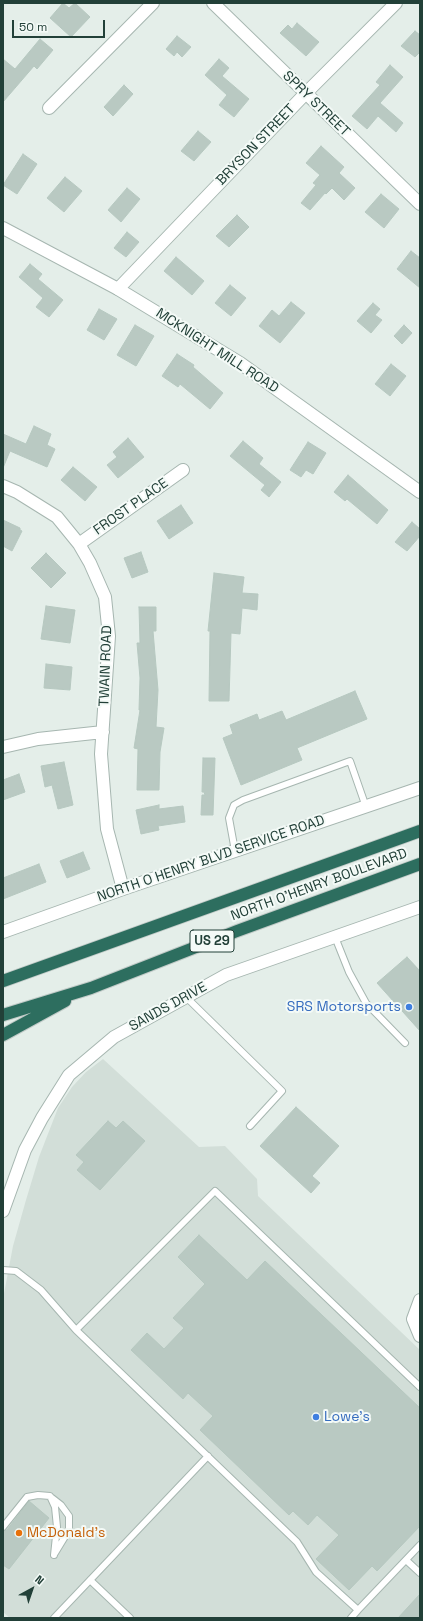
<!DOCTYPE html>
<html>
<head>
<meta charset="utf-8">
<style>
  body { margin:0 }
  #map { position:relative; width:423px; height:1621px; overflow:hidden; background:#e4eee9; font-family:"Space Grotesk",sans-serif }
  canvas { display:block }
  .frame { position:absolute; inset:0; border:4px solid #224038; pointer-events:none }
  .north { position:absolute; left:12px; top:1569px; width:40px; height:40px; -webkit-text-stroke:3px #f4faf7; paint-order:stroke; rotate:40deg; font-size:11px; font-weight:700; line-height:16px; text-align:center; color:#224038 }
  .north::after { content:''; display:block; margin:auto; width:14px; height:18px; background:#224038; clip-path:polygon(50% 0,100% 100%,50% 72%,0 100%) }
  .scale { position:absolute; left:12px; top:20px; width:93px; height:18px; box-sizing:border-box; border:2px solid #224038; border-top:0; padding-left:5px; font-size:12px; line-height:14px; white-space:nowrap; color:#224038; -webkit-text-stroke:3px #f4faf7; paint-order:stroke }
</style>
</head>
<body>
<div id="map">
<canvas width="423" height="1621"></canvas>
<div class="frame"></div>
<div class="north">N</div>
<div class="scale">50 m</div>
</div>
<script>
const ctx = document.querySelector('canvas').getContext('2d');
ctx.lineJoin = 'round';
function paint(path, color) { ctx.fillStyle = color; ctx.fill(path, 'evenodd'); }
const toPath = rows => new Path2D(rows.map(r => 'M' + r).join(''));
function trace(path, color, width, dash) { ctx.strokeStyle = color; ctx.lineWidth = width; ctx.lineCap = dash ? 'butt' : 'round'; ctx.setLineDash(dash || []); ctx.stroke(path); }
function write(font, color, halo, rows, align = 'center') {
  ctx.font = font + ' "Space Grotesk",sans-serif'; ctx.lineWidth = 4; ctx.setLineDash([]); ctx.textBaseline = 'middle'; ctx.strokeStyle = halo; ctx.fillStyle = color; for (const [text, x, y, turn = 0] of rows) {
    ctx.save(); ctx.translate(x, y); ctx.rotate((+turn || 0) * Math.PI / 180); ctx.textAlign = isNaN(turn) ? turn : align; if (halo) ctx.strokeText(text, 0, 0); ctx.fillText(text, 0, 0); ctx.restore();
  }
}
paint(toPath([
  [103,1059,199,1147,225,1146,257,1179,258,1196,420,1350,420,1618,10,1618,3,1612,3,1299,13,1246,26,1200,39,1157,58,1108,72,1087,86,1072]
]), '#d2ded8');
const building = toPath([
  [63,3,69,8,75,3,90,17,71,37,50,18,63,3],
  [297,23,319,42,306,56,280,33,288,25,292,29,297,23],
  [415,31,420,35,420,52,415,57,401,46,415,31],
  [177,36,191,47,182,57,177,52,174,56,166,49,177,36],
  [40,39,53,50,37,69,34,66,3,102,3,59,15,69,40,39],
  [219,59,229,68,222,76,249,99,234,117,219,105,227,95,205,75,219,59],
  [390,65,403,77,380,103,403,123,396,132,378,116,367,129,352,116,380,85,376,82,390,65],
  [124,85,133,94,113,116,104,107,124,85],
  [198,131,211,142,194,161,181,151,198,131],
  [321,146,344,167,339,173,355,188,344,200,332,188,326,194,325,193,310,210,301,203,316,185,313,183,320,175,306,163,321,146],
  [23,154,37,164,17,194,3,185,23,154],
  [65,177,82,191,64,212,47,198,65,177],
  [127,188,140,199,121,222,108,210,127,188],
  [381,194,399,209,384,228,365,212,381,194],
  [237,215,249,227,229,247,216,236,237,215],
  [127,232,139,242,126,257,114,248,127,232],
  [411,251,420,258,420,288,397,269,411,251],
  [176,257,204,281,192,295,164,271,176,257],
  [30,264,42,274,38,279,63,300,49,317,36,307,43,298,19,277,30,264],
  [230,285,246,298,231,316,215,303,230,285],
  [291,302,305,313,280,343,259,326,272,310,279,316,291,302],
  [373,303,380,309,375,315,382,320,371,333,357,321,373,303],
  [99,309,117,319,104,340,87,330,99,309],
  [135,325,154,336,136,366,117,355,135,325],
  [404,325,412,333,402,344,394,336,404,325],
  [177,354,194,365,193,367,223,393,210,409,180,384,178,387,162,376,177,354],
  [391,364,406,376,390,396,375,384,391,364],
  [34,426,51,434,47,445,55,449,47,467,10,451,3,468,3,434,26,444,34,426],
  [128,438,144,457,118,478,107,465,117,457,113,452,128,438],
  [243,441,263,458,259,464,281,482,269,497,261,490,265,485,230,456,243,441],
  [308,442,326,453,313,474,306,470,301,477,290,470,308,442],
  [73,467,97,487,85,501,61,480,73,467],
  [348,475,388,510,377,524,347,499,345,501,334,492,348,475],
  [181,505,193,523,169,539,157,521,181,505],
  [3,520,20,528,20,530,22,531,12,551,3,546,3,520],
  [412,522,420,529,420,536,407,551,395,542,412,522],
  [141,552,148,572,132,578,124,558,141,552],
  [46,553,66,573,51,588,31,568,46,553],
  [214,573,244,577,242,593,258,594,257,610,242,608,240,634,231,633,229,701,209,701,210,631,208,631,214,573],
  [46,606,75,610,70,643,41,639,46,606],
  [139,607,156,607,156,631,153,631,158,690,156,727,164,728,160,752,159,790,137,790,138,749,134,748,140,710,139,710,140,678,137,643,140,643,139,607],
  [46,664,72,667,70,690,44,688,46,664],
  [355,691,367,719,297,748,302,760,241,785,223,738,233,734,230,725,257,714,259,720,282,711,286,720,355,691],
  [203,758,215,758,213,815,201,815,202,795,205,795,204,792,202,792,203,758],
  [64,762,73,805,58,809,52,785,45,787,41,766,64,762],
  [19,774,25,792,3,800,3,780,19,774],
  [159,805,159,809,183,806,185,822,158,826,159,830,141,834,136,810,159,805],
  [83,852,90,869,67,878,60,861,83,852],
  [39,864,46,882,3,899,3,878,39,864],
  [407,957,420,971,420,1031,377,983,407,957],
  [296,1107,339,1146,312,1176,320,1183,311,1193,260,1146,296,1107],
  [108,1121,116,1128,123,1121,145,1141,100,1190,77,1170,84,1162,76,1155,108,1121],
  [199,1235,247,1280,265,1261,420,1408,420,1526,377,1571,372,1566,349,1590,316,1559,339,1535,317,1515,308,1525,293,1511,289,1515,200,1430,213,1416,188,1393,183,1399,131,1350,147,1333,164,1349,184,1328,173,1318,205,1284,178,1257,199,1235],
  [29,1501,49,1518,9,1569,3,1565,3,1531,7,1530,29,1501],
  [420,1594,420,1618,398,1618,420,1594]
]);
paint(building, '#b9c9c2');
trace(building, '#b6c8c0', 1);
const service = toPath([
  [235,851,229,818,234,805,243,800,350,761,366,807],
  [335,937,349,972,366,1003,405,1043],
  [186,997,282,1091,250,1126],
  [3,1270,16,1271,41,1290,76,1330,297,1542,316,1572,358,1610,420,1545],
  [76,1330,215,1191,420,1387],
  [52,1498,61,1505,69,1516,69,1530,55,1553],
  [3,1527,27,1497,38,1495,50,1496,55,1507,57,1527,54,1555],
  [406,1560,420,1573],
  [90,1580,130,1618],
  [54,1618,208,1456],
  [351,1618,358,1610]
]);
const minor = toPath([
  [213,3,420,204],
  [49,108,153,3],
  [118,289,305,94,396,3],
  [3,486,17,492,57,517,79,544,90,563,105,597,109,636,101,754,107,829,123,889],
  [79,544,183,470],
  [3,747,38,739,103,732],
  [3,932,123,889,420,788],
  [3,1211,25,1150,42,1118,69,1075,114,1037,226,975,420,907],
  [420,1300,413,1319,420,1336]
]);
const tertiary = toPath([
  [3,228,118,289,240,363,420,492]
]);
const motorway = toPath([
  [3,981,420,831],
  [3,1015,91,988,237,931,420,864],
  [3,1035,65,1001]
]);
trace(service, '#a6b6b0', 8);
trace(minor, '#a6b6b0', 14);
trace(tertiary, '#a6b6b0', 14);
trace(motorway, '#c1cac7', 14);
trace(service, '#fff', 6);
trace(minor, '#fff', 12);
trace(tertiary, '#fff', 12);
trace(motorway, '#2d6e5f', 12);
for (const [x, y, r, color] of [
  [409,1007,4,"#3f7fe0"],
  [316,1417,4,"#3f7fe0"],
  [19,1533,4,"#e8710a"]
]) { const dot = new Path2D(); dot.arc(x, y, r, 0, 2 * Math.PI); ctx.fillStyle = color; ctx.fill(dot); trace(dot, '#f4faf7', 1.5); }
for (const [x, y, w] of [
  [212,941,44]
]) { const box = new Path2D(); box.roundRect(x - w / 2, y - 11, w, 22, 3); ctx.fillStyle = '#f4faf7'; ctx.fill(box); trace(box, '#224038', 1); }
write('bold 13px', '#224038', null, [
  ["US 29",212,941]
]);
write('14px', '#224038', '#f4faf7', [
  ["SPRY STREET",316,104,44],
  ["BRYSON STREET",256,145,-46],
  ["MCKNIGHT MILL ROAD",217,351,33],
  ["FROST PLACE",131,507,-35],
  ["TWAIN ROAD",106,666,-88],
  ["NORTH O HENRY BLVD SERVICE ROAD",211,859,-19],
  ["NORTH O'HENRY BOULEVARD",319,885,-20],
  ["SANDS DRIVE",168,1007,-29]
]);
write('14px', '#366cbe', '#f4faf7', [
  ["SRS Motorsports",401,1007],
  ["Lowe's",324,1417,"left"]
], 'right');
write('14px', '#c56008', '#f4faf7', [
  ["McDonald's",27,1533]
], 'left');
</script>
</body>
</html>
